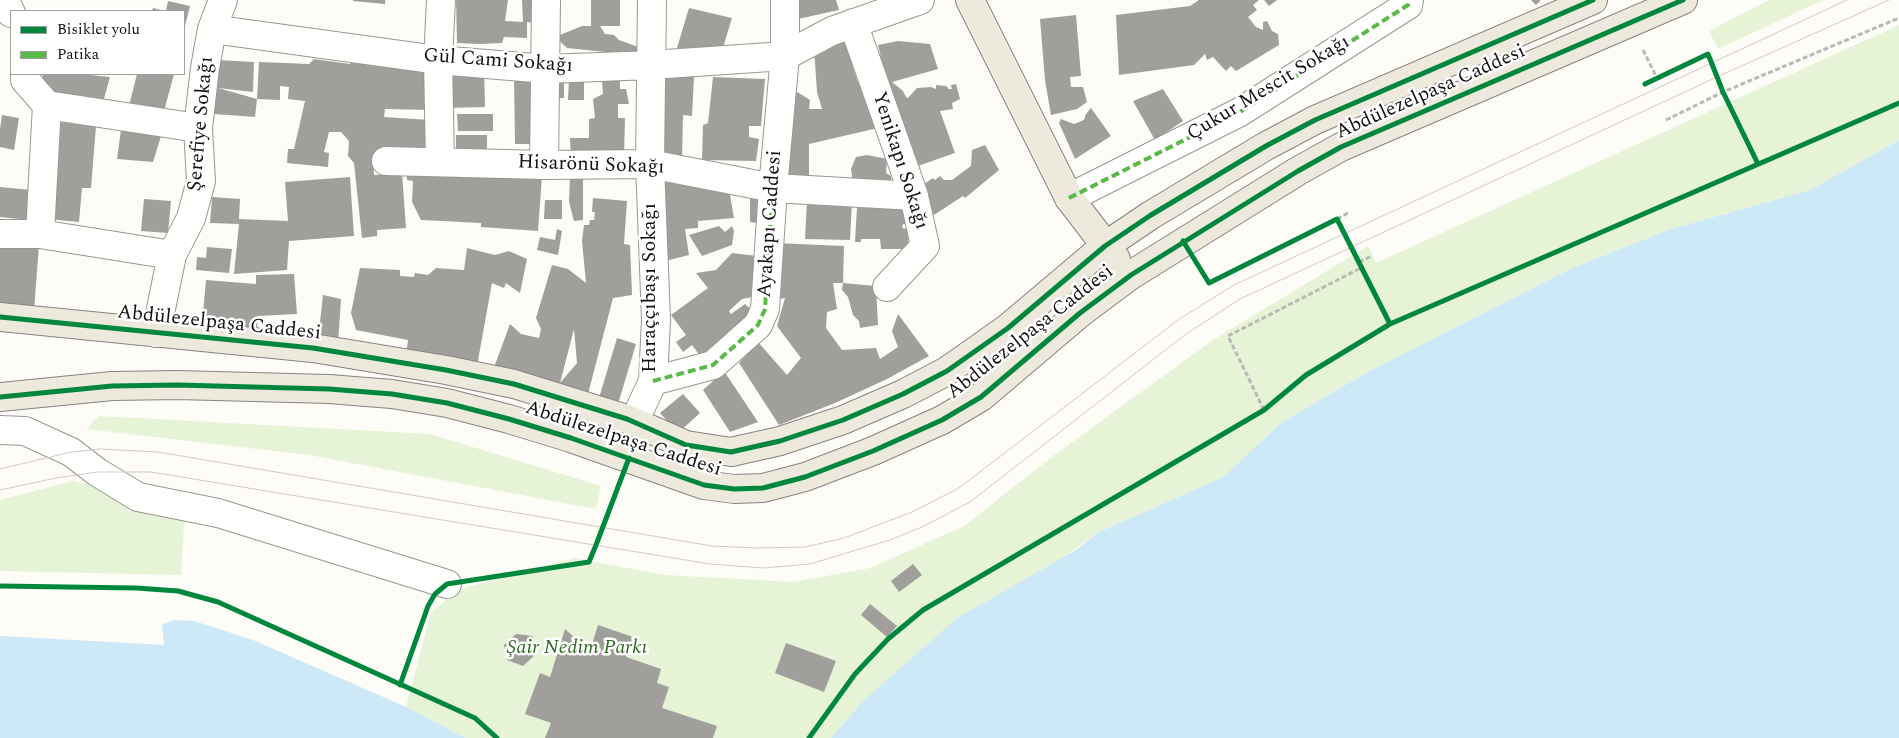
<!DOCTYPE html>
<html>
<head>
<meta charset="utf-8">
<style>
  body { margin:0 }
  #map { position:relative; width:1899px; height:738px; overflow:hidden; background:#fdfcf7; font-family:Spectral,serif }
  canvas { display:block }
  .legend { position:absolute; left:10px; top:10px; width:175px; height:65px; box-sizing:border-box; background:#fff; border:1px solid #a0a0a0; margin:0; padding:6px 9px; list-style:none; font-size:15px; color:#111 }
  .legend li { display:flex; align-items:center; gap:10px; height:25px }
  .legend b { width:25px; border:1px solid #a0a0a0 }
</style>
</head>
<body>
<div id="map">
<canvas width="1899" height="738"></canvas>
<ul class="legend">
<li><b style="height:6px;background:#00873e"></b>Bisiklet yolu</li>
<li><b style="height:6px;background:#58b947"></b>Patika</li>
</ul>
</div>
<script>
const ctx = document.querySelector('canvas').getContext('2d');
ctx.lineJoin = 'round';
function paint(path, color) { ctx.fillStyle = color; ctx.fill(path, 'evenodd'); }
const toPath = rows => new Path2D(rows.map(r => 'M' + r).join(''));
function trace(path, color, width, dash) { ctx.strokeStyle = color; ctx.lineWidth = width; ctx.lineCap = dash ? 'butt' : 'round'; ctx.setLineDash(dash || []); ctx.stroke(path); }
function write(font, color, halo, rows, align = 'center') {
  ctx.font = font + ' Spectral,serif'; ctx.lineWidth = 5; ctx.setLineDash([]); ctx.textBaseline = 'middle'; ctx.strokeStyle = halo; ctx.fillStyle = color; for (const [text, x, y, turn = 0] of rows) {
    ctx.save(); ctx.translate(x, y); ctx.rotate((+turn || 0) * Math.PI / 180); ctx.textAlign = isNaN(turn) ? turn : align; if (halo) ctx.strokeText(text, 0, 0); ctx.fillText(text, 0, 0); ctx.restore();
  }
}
paint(toPath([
  [1769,0,1823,0,1718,49,1709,31],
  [1899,25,1899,140,1810,190,1668,230,1570,269,1368,372,1282,422,1223,477,1099,532,862,702,831,738,466,738,406,707,431,613,457,590,574,558,665,575,793,582,870,568,964,526,1057,453,1213,340,1368,246,1376,263],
  [99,416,430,434,601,486,596,509,309,455,86,429],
  [73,481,185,507,181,575,0,571,0,500]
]), '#e7f3d7');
paint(toPath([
  [1899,140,1899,738,831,738,862,702,957,618,1076,550,1099,532,1223,477,1282,422,1368,372,1570,269,1668,230,1810,190],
  [174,620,194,621,253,640,406,707,466,738,0,738,0,636,164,645,162,625]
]), '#cde8f7');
paint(toPath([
  [353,0,385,0,385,4,353,1],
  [456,0,508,0,505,21,523,22,522,0,541,0,535,23,527,22,527,38,504,37,502,43,480,44,457,43],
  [591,0,620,0,620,26,600,26,605,34,614,35,619,40,638,47,635,55,567,48,555,37,582,26,591,26],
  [796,0,836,0,839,10,793,20],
  [1199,0,1259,0,1253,5,1257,10,1248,17,1256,27,1263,30,1263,22,1267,21,1272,31,1278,34,1279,45,1236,71,1231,66,1226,71,1213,57,1207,60,1205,54,1194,65,1119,75,1116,15,1190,6],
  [1264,0,1277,0,1269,6],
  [1531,0,1541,0,1536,5],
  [168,1,190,6,184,30,184,11,166,11],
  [153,8,165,11,152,11],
  [689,8,732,18,721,54,677,48],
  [1076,15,1081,76,1070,77,1071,87,1083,87,1087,102,1077,109,1051,115,1045,80,1040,19],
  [844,37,857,80,867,99,878,128,809,144,809,180,785,179,794,90,810,100,809,109,822,109,817,92,814,47],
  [898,41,930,44,938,69,892,82,903,91,906,97,908,98,917,88,931,87,936,89,936,85,946,86,949,89,952,89,951,85,956,84,960,99,952,103,953,109,940,111,955,153,915,167,887,83,878,45],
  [314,59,350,64,354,59,431,65,430,110,385,109,384,117,430,120,431,154,373,157,374,175,402,173,406,228,377,230,377,236,362,238,354,163,348,156,349,141,341,132,329,132,324,152,329,153,328,167,287,163,288,149,294,149,305,101,288,99,289,87,280,86,280,100,257,99,259,62,309,64],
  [218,60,254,62,253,92,218,88,257,99,255,117,214,114,208,107],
  [484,64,485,107,447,108,447,65],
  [42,74,81,74,110,77,102,106,47,94],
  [137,74,174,74,163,115,129,106],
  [542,75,544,144,515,144,514,76],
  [658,75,694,76,692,116,683,115,682,160,652,159],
  [584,77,584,100,568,100,569,78],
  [620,77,620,89,626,89,629,104,618,104,618,118,625,118,624,157,571,157,570,138,589,138,589,119,595,118,593,99,603,94,602,81],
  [713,77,765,79,761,126,749,126,749,137,759,139,756,161,702,160,703,125,708,123],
  [551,78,564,78,564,98,551,98],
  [1163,89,1183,121,1155,140,1133,101],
  [1091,108,1111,136,1075,159,1059,123,1061,119,1074,124,1084,120,1086,114],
  [457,114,493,114,493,131,458,131],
  [2,115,19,118,14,150,0,147,0,129],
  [57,122,96,126,91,188,82,188,79,222,48,219],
  [121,130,162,133,153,162,117,159],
  [456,135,487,135,487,153,456,154],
  [985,145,999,170,965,198,963,196,934,215,924,199,921,186,933,178,935,180,940,176,944,180,952,180,971,166,972,150],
  [867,155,887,159,886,173,891,176,891,186,853,183,851,169,856,157],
  [407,170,542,176,538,231,481,227,481,223,421,220,412,202,413,181,407,180],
  [570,176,583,179,583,220,574,221,569,202],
  [350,177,354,236,289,241,287,270,234,274,239,224,210,223,212,197,240,199,239,219,288,221,285,182],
  [656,182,728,184,734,218,698,221,698,228,685,229,689,255,658,263],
  [0,187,31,190,29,220,0,217],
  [750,191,767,194,766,224,750,222],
  [593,198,627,201,624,244,630,245,632,295,613,298,588,394,560,383,520,372,492,373,510,324,521,334,539,338,541,329,536,318,552,265,568,269,586,283,582,241,584,225,589,225,590,220,594,220,595,212,592,212],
  [574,329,577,363,560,383],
  [144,199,171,201,168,233,141,231],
  [545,200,562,200,562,219,544,219],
  [807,200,852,202,850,240,805,239],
  [904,203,909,224,903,224,902,228,908,229,908,249,881,249,880,239,861,239,861,242,855,242,857,207,873,207],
  [719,226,725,232,732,226,734,231,732,245,702,256,689,235],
  [557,229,562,231,558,255,537,250,540,237,555,240],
  [776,243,844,246,843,283,833,283,837,309,827,312,826,328,842,350,876,348,880,359,898,347,892,331,898,314,929,356,887,379,835,403,779,425,739,363,758,342,787,375,801,358,777,326,785,298,773,300],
  [0,244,39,245,34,311,0,307],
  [207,247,232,249,229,273,196,270,197,257,206,258],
  [467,248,495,255,509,251,527,259,520,293,506,283,504,288,492,283,477,366,406,355,408,340,356,330,351,313,360,268,400,270,400,276,414,277,415,273,428,275,436,268,464,270],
  [732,253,757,256,752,297,742,299,729,311,731,314,745,304,754,312,703,360,692,345,683,352,676,342,686,335,671,315,708,288,696,273,716,270],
  [294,274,297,314,258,316,257,330,202,324,206,280,256,284,256,275],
  [843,283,876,286,878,325,860,328,859,321,853,315,848,297,842,290],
  [323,295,341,299,338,344,318,340],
  [617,338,636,344,618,404,599,398],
  [724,371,758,422,730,432,703,390],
  [683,394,700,413,678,433,660,413],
  [913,564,922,575,899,592,891,581],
  [870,604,897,626,887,637,861,615],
  [598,625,633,637,626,657,661,669,657,683,669,687,662,708,717,726,713,738,545,738,551,723,525,714,540,673,550,677,565,629,590,651],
  [516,634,533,636,536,654,523,666,507,660,504,645],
  [786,643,836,661,824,692,775,673]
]), '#a19f9c');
const minor = toPath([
  [5,0,11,13],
  [853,23,914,196,925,246,887,287],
  [212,29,438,60,547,69,651,65,785,56,832,31,920,0],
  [25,74,25,80,47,105,198,128],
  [386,161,544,165,650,164,773,188,914,196],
  [440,162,438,60,441,0],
  [544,165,546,0],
  [1069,198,1240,112,1408,5,1409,0],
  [0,234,40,234,172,255],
  [40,234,47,105],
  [156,333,172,255,191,218,201,181,198,128,205,68,212,29,223,0],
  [653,381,713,365,758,325,765,309,773,188,785,56,785,0],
  [634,422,653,381,656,320,650,164,652,0],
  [0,430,25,431,71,452,97,472,138,497,218,513,447,584]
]);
const major = toPath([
  [970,0,1069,198,1116,259],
  [0,317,313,348,446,370,514,384,627,419,686,445,731,452,780,441,843,420,903,394,947,371,1008,328,1105,246,1151,215,1266,146,1315,120,1593,0],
  [0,397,112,386,177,385,329,389,392,394,447,403,509,419,571,438,704,485,734,489,763,488,805,477,873,451,942,420,981,397,1080,313,1131,275,1298,171,1341,147,1683,0]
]);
trace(minor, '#979795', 30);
trace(major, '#858482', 30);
trace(toPath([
  [1643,50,1657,78],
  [1645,84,1708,54,1723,92,1758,164],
  [1666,120,1723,92,1899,18],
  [1337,219,1348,213],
  [1359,262,1372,256],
  [1200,268,1209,283,1337,219,1390,324],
  [1264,410,1228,336,1361,268],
  [474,580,589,562,596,545,618,485],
  [0,586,136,588,178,591,218,602,475,718,497,738],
  [400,685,428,608],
  [809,738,855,674,888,639,923,610,1264,410,1306,375,1390,324,1899,103]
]), '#b9b9b8', 3, [5, 2.5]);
trace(minor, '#fffffe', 28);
trace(major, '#ede9dc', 28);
trace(toPath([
  [0,469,71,452,101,449,158,452,712,546,756,548,805,547,844,538,912,512,959,488,1178,320,1234,285,1847,0],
  [0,490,56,478,97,472,151,472,710,564,763,568,810,564,890,540,922,527,970,502,1186,334,1240,299,1717,77,1889,0]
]), '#d9c6c7', 1);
trace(toPath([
  [1069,198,1240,112,1408,5,1409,0],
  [653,381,713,365,758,325,765,309,773,188]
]), '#58b947', 4, [8, 4]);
trace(toPath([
  [1645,84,1708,54,1723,92,1758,164],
  [1183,241,1209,283,1337,219,1390,324],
  [0,317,313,348,446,370,514,384,627,419,686,445,731,452,780,441,843,420,903,394,947,371,1008,328,1105,246,1151,215,1266,146,1315,120,1593,0],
  [0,397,112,386,177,385,329,389,392,394,447,403,509,419,571,438,704,485,734,489,763,488,805,477,873,451,942,420,981,397,1080,313,1131,275,1298,171,1341,147,1683,0],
  [0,586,136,588,178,591,218,602,475,718,497,738],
  [400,685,428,606,435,594,447,584,589,562,596,545,629,458],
  [809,738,855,674,888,639,923,610,1264,410,1306,375,1390,324,1899,103]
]), '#00873e', 5);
write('20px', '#111', '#fff', [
  ["Gül Cami Sokağı",498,62,4],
  ["Çukur Mescit Sokağı",1269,89,-31],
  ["Abdülezelpaşa Caddesi",1431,93,-24],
  ["Şerefiye Sokağı",202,124,-85],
  ["Yenikapı Sokağı",899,161,72],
  ["Hisarönü Sokağı",591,166,2],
  ["Ayakapı Caddesi",771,224,-86],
  ["Haraççıbaşı Sokağı",651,288,-90],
  ["Abdülezelpaşa Caddesi",219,324,6],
  ["Abdülezelpaşa Caddesi",1031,333,-38],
  ["Abdülezelpaşa Caddesi",623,440,18]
]);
write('italic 20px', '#2f6b1f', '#fff', [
  ["Şair Nedim Parkı",577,649]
]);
</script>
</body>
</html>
